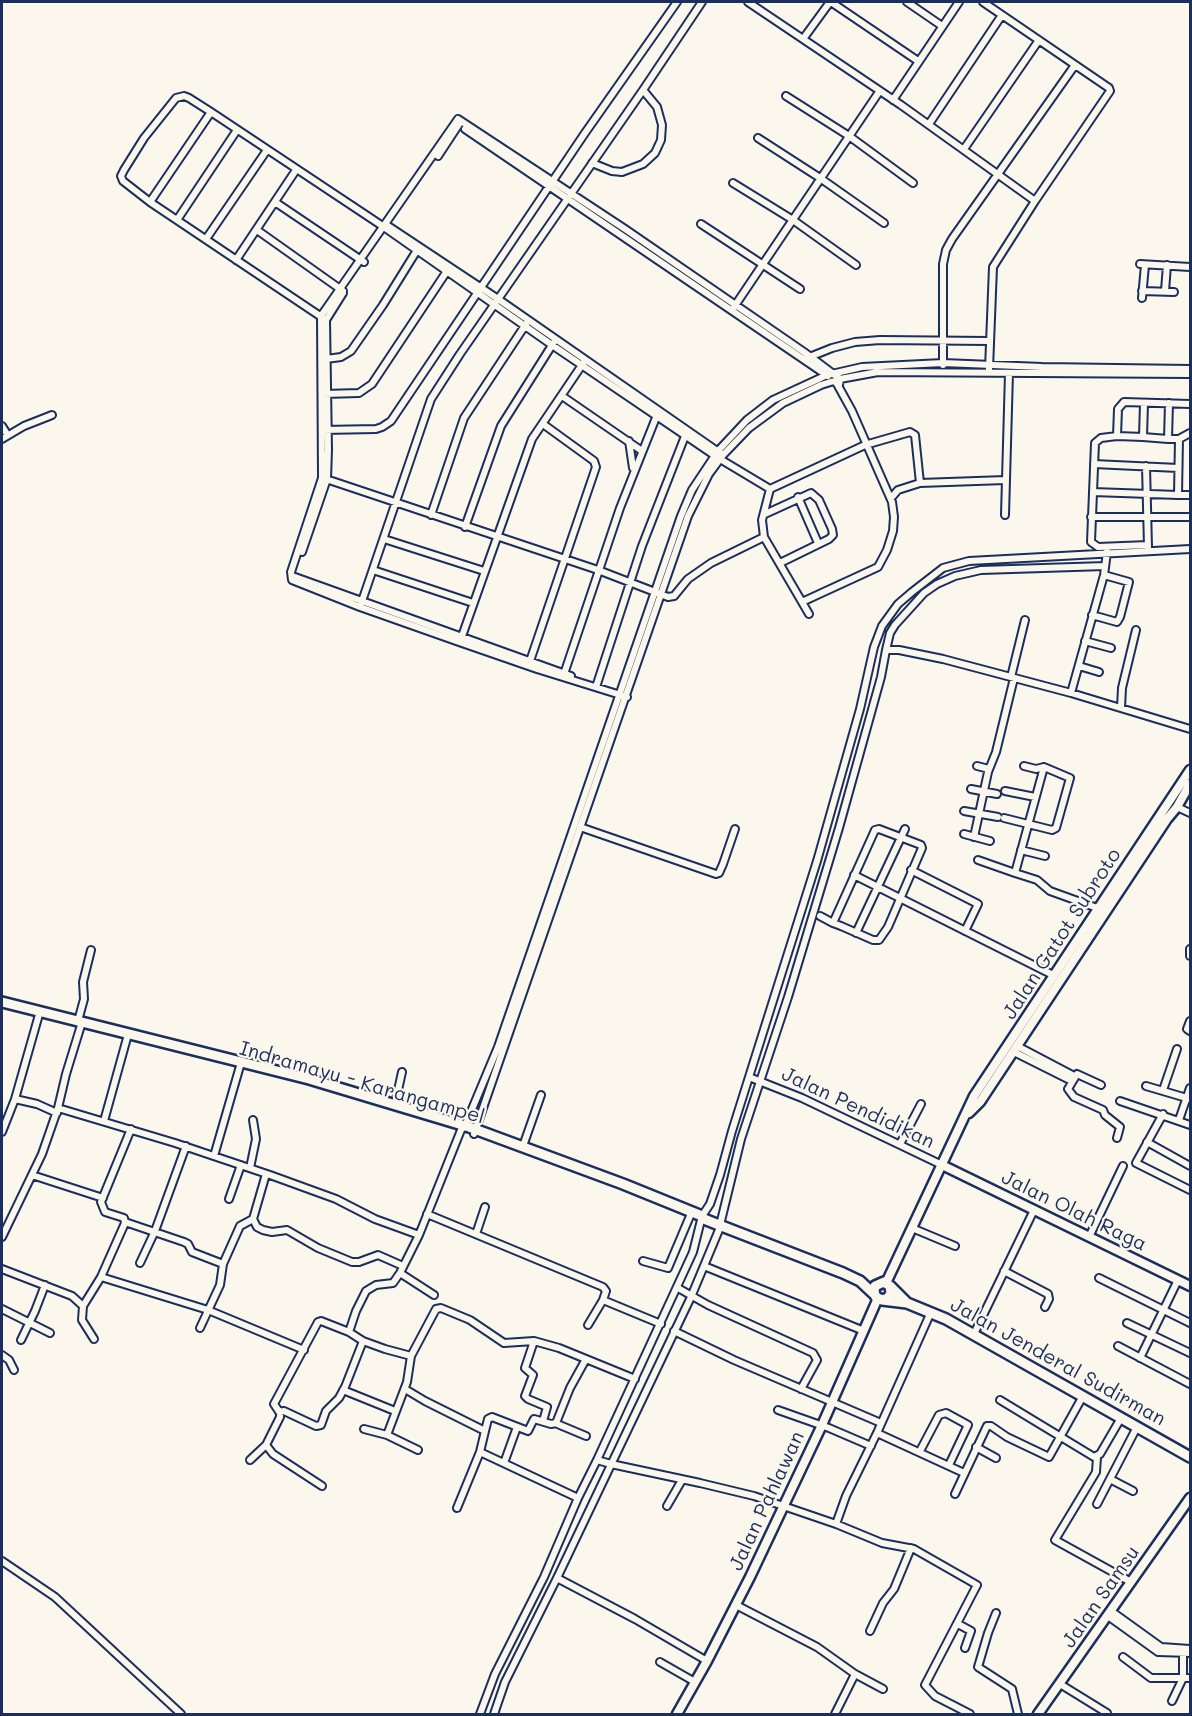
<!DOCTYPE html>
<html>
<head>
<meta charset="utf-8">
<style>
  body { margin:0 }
  #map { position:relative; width:1192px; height:1716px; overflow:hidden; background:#fbf7ec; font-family:Mali,sans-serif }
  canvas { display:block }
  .frame { position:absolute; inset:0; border:3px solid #1b2f5e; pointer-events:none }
</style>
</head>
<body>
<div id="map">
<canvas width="1192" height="1716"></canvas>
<div class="frame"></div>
</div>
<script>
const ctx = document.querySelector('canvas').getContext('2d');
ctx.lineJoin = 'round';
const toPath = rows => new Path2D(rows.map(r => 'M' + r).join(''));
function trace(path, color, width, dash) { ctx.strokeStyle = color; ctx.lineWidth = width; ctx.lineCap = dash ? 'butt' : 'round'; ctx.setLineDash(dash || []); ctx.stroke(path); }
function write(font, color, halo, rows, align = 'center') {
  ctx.font = font + ' Mali,sans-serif'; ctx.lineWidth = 4.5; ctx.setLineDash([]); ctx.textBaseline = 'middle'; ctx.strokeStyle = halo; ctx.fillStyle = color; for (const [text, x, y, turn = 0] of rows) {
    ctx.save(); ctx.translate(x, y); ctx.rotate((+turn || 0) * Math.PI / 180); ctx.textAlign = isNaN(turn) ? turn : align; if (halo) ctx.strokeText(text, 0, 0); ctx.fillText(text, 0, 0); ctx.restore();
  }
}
const street = toPath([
  [748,2,901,105,1035,201],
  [831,2,918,61],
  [907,2,942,26],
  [983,2,1109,88,1110,91,1035,201,993,267,989,369],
  [803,39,830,2],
  [786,96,849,136,913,183],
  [893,100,959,2],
  [929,124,1002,15],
  [465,129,828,376],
  [758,138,820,178,884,223],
  [964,149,1039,40],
  [438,156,461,121],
  [592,163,612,171,622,172,643,164,655,153,661,140,662,125,657,107,643,90],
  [733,183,793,220,856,265],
  [150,202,211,112],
  [275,202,364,262],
  [177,220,237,130],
  [385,224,498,299,720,453],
  [701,224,800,289],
  [257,230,343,291],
  [206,239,267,150],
  [236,260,296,170],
  [1140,264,1190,267],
  [1142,291,1174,292],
  [1165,291,1167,265],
  [1142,298,1145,265],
  [734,307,879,92],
  [326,320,150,202,123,181,121,176,124,170,144,138,176,98,184,96,189,98,211,112,381,225,552,345,720,459,770,489,762,520,764,537,809,614],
  [807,358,832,348,855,342,880,340,989,341],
  [326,359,341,357,351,351,383,305,419,247],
  [943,365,943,264,946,250,952,239,1075,65],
  [324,394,359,393,372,384,449,268],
  [562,396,642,451],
  [1144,403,1143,437,1168,439],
  [1169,403,1168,439,1179,439,1190,433],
  [2,426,7,434],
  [323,430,376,429,382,427,391,421,585,133,677,2],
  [1117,436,1143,437],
  [2,439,24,426,52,415],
  [629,441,633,468],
  [1094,464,1178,468],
  [1146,466,1148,547],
  [323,478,598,570,668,597,674,596,688,579,711,563,764,537],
  [770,489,865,445,910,432,915,435,920,483],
  [1093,492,1178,495,1179,439],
  [1178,495,1190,495],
  [798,497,818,543],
  [891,498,898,490,920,483,1005,480],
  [765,514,811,493,819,500,832,529,833,535,829,539,780,563],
  [431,515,464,418,526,324],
  [1005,515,1009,373],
  [1091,517,1190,517],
  [465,527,501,426,554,342],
  [384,539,484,571],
  [1148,545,1098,547,1091,542,1095,443,1101,438,1117,436,1118,409,1124,402,1190,404],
  [302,552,327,479,328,450,326,320,343,293],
  [373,570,473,603],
  [295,577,571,676],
  [802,602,878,567,887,550,893,531,894,517,892,502,852,411,836,382],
  [360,607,431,399,460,354,643,90,702,2],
  [1092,615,1117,622,1120,617,1129,582,1104,575],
  [461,639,532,439,584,362],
  [1085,641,1111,648],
  [886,650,890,633,895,625,924,593,937,584,955,576,981,570,1105,566],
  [529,664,596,467,594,461,543,424],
  [1079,666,1099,672],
  [563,677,620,508,657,415],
  [1011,677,1025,620],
  [596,687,642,546,687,431],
  [1071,693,1190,729],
  [627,697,537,669,459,642,360,607,292,580,291,572,322,478,321,316,458,119,625,229,804,352,840,379,839,385],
  [1121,708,1122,688,1136,630],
  [977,766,989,769],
  [1024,766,1036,769,1044,767,1015,873,1037,880,1050,891,1100,909],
  [971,789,997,794],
  [1005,791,1035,797],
  [1177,807,1190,813],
  [964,811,998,817],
  [1004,818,1052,830,1056,828,1070,778,1044,767],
  [580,827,716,874,719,873,723,864,735,829],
  [964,834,990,841],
  [974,837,988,772,996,752,1014,678],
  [1021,850,1045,856],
  [978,860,1015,873],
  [911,870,978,904,965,931],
  [854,875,1055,976],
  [820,916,833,923,841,926,873,940,879,940,888,927,922,848,921,845,879,829,875,830,833,923],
  [856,933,905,829],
  [1190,949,1190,956],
  [78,1021,84,999,83,982,91,950],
  [1190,1021,1187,1029,1190,1031],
  [1017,1046,1074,1076],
  [1014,1052,1072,1081],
  [749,1077,802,1098,942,1165],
  [1101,1085,1077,1074,1068,1089,1074,1097,1103,1110,1105,1115,1120,1127,1117,1138],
  [1146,1086,1190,1099],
  [1163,1090,1177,1049],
  [15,1099,37,1104,57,1113],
  [1120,1101,1190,1125],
  [395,1104,402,1072],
  [58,1108,175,1143,270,1175,336,1199,375,1219,419,1235],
  [1163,1114,1136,1163,1190,1190],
  [1179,1120,1190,1088],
  [104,1121,127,1038],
  [2,1132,15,1099,40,1011],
  [474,1134,688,516,709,474,723,455,749,428,783,403,821,385,840,379,878,372,1190,374],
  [1147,1142,1190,1166],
  [900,1144,921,1104],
  [523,1146,541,1095],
  [214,1156,240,1066],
  [250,1168,256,1139,253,1120],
  [266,1174,253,1219,257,1227,263,1230,272,1232,287,1230,318,1248,352,1262,359,1262,378,1255,403,1266],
  [32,1175,103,1198],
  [229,1199,241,1165],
  [427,1214,603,1287,606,1291,603,1300,661,1324],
  [125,1222,184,1242,188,1244,192,1252,223,1264],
  [720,1225,741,1139,788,997,839,828,881,677,886,650,899,650,943,659,1071,693,1104,575,1107,552],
  [912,1228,955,1246],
  [476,1234,485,1207],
  [2,1237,42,1154,58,1108,66,1074,82,1022],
  [1089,1237,1123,1166],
  [643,1261,668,1268,690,1216],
  [140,1263,155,1231,186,1146],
  [704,1266,864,1331],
  [2,1269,72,1296,83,1306,82,1320,94,1339],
  [1004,1271,1048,1294,1049,1299,1045,1307],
  [400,1273,434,1295],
  [101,1277,208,1310,304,1350],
  [1099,1278,1190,1323],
  [678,1288,708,1305,813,1353,817,1360,801,1389],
  [83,1306,101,1277,125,1223,124,1218,105,1212,101,1202,131,1129],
  [2,1309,50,1333],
  [1127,1323,1190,1353],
  [588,1325,603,1300],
  [200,1328,220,1285,223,1264,240,1226,253,1219],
  [674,1331,734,1360,881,1423],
  [349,1332,356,1311,366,1291,376,1285,393,1283,400,1273,419,1235,461,1130,465,1126,498,1047,681,516,692,490,718,451,747,420,773,400,827,375,862,367,943,363,1042,367,1190,369],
  [974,1334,1034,1210],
  [21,1340,35,1311,45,1285],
  [534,1341,525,1368,533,1375,525,1396,528,1399,547,1407,543,1421],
  [1118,1346,1190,1384],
  [2,1355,9,1360,14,1370],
  [1140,1358,1178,1280],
  [586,1359,635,1379],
  [405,1389,425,1401,485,1431,488,1419,492,1417,528,1431,534,1419,551,1424,556,1423,570,1388,586,1359,559,1348,534,1341,504,1343,470,1320,441,1308,436,1309,411,1356,407,1382,387,1435,418,1450],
  [343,1390,395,1411],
  [1000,1400,1094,1457,1100,1454,1121,1418],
  [778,1410,829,1428,871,1446],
  [279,1412,284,1411,316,1426,321,1425,326,1411,339,1398,345,1387,363,1341],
  [555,1423,586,1436],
  [364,1429,387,1435],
  [485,1431,480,1452,578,1498],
  [877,1433,964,1473],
  [266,1445,273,1454,322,1486],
  [976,1447,996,1458],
  [920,1451,939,1415,946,1413,968,1425,949,1465],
  [1097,1457,1096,1472,1055,1540,1131,1582],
  [250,1460,266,1445,280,1417,280,1413,274,1404,318,1322,321,1321,349,1332,363,1341,385,1349,411,1356],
  [597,1460,611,1464,700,1483,754,1496,836,1524,846,1496,877,1433,931,1312],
  [504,1463,517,1427],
  [1110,1479,1133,1491],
  [955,1494,987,1426,991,1426,1007,1437,1049,1457,1083,1396],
  [1097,1504,1137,1427],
  [667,1506,682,1480],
  [457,1508,480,1452],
  [836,1524,882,1543,914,1549,977,1585,925,1685,935,1696,970,1714],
  [2,1561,55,1597,181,1714],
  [557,1578,635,1619,707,1661],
  [736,1605,817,1647,855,1674,883,1689],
  [1111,1611,1161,1647,1190,1649],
  [996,1613,988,1633,978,1667,1012,1689,1018,1714],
  [1108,1616,1158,1652,1190,1653],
  [958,1624,971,1631,965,1648],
  [870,1631,883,1603,894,1589,911,1548],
  [1123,1657,1151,1678,1190,1678],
  [660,1662,695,1682],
  [1060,1684,1107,1713],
  [1172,1701,1183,1678,1183,1650],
  [480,1714,495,1674,544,1577,578,1498,597,1460,693,1252,702,1216,710,1204,720,1175,732,1131,817,861,860,709,874,647,882,626,898,604,912,592,943,568,954,565,969,561,1190,549],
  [494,1714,505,1682,557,1578,691,1297,721,1225],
  [835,1714,855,1674]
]);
const secondary = toPath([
  [969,1113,980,1102,1167,819,1177,807,1190,784],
  [942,1165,1190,1286],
  [886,1283,974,1096,1190,770],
  [677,1714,707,1661,750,1577,822,1425,878,1298],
  [1038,1714,1190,1498]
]);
const primary = toPath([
  [2,1002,309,1079,469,1127,623,1184,702,1216,704,1219,719,1225,843,1273,860,1281,875,1295],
  [890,1286,891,1293,888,1298,882,1300,876,1297,874,1292,875,1286,884,1282,890,1286,907,1303],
  [882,1300,907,1303,946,1319,1190,1457]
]);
trace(street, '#1b2f5e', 10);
trace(secondary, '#1b2f5e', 13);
trace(primary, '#1b2f5e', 14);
trace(street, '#fbf7ec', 6);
trace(secondary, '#fbf7ec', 8);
trace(primary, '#fbf7ec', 9);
write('20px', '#1b2f5e', '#fbf7ec', [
  ["Jalan Gatot Subroto",1062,934,-57],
  ["Indramayu - Karangampel",362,1083,16],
  ["Jalan Pendidikan",858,1108,25],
  ["Jalan Olah Raga",1074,1211,26],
  ["Jalan Jenderal Sudirman",1058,1362,29],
  ["Jalan Pahlawan",767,1501,-65],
  ["Jalan Samsu",1101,1597,-55]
]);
</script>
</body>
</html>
